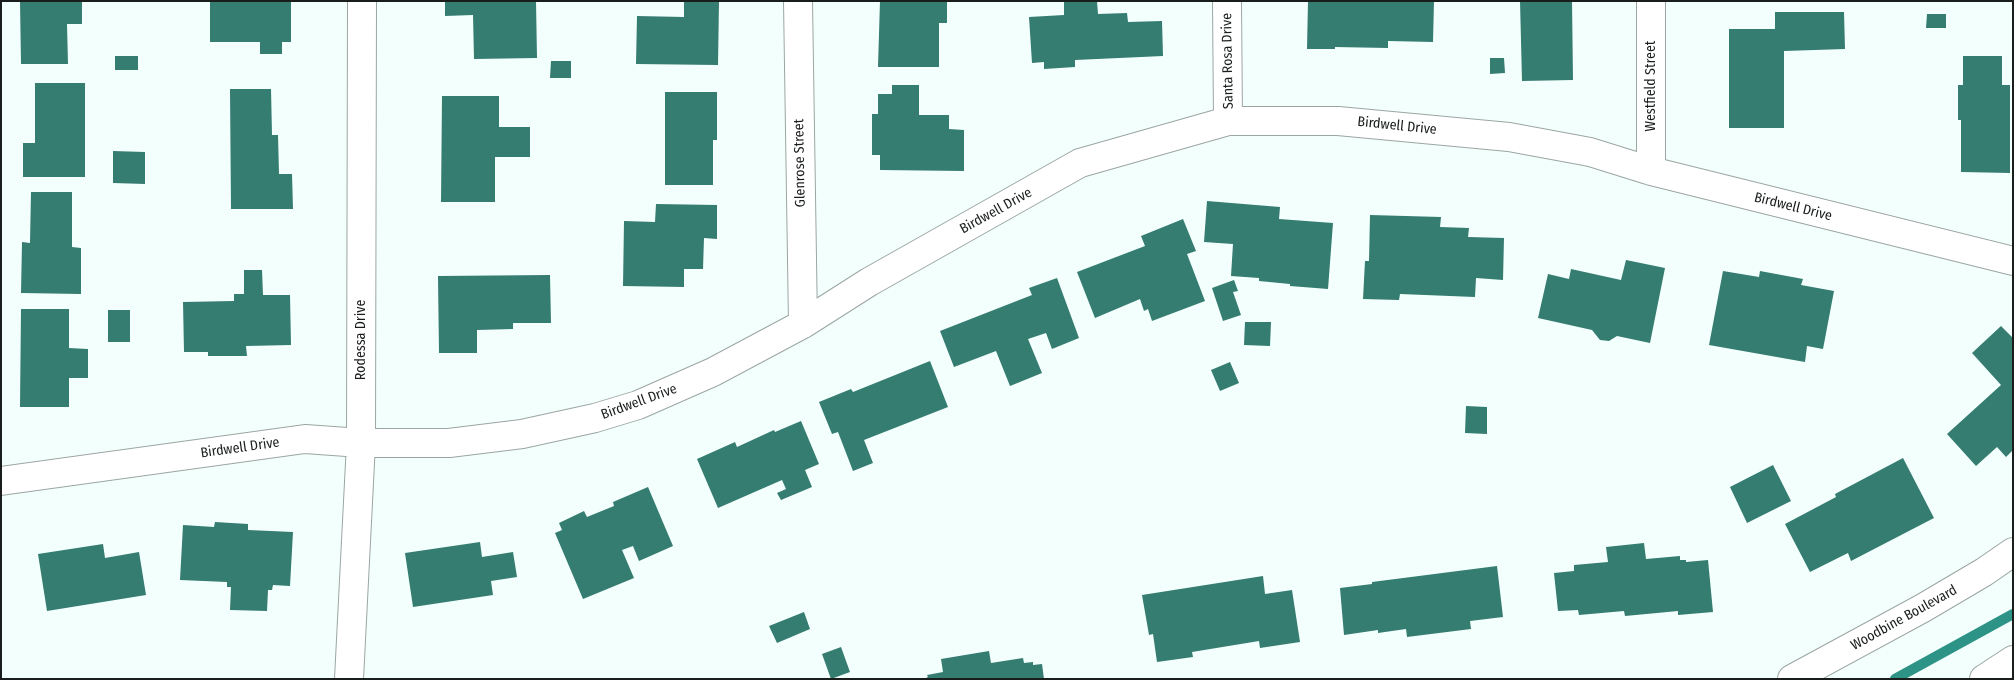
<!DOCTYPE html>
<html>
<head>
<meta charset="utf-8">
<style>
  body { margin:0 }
  #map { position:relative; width:2014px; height:680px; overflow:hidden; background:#f3fffc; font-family:"Fira Sans Condensed",sans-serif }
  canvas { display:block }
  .frame { position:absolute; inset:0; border:2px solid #191d1c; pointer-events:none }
</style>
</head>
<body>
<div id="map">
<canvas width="2014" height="680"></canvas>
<div class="frame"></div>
</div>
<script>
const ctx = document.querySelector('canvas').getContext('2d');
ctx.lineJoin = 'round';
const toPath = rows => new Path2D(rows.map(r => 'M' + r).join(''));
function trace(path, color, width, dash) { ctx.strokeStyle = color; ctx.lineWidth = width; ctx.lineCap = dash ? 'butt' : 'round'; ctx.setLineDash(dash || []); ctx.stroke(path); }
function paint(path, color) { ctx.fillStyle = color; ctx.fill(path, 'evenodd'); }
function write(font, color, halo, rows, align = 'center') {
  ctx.font = font + ' "Fira Sans Condensed",sans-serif'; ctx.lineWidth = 4; ctx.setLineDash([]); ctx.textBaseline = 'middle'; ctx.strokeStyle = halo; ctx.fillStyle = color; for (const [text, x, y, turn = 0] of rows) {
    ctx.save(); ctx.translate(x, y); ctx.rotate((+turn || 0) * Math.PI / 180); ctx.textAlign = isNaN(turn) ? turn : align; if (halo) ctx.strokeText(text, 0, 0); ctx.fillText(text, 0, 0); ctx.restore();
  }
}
trace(toPath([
  [1895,679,2013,614]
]), '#2c9386', 10);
paint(toPath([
  [20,1,82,1,82,24,67,24,68,64,21,64],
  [210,1,291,1,291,42,282,42,282,54,260,54,260,42,210,42],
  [445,1,536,1,537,58,474,59,473,15,445,16],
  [684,1,719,1,718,65,636,64,637,16,684,17],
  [880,1,947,1,947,23,939,23,939,67,878,67],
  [1064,1,1097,1,1098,14,1127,13,1128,22,1162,21,1163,56,1075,60,1075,67,1044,69,1044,62,1032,63,1029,17,1064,15],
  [1308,1,1434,1,1433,42,1388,41,1388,48,1335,47,1335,49,1307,49],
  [1520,1,1572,1,1573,80,1522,81],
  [1775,12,1844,12,1845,49,1784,51,1784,128,1729,128,1729,29,1775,29],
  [1927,14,1946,14,1946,28,1926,28],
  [115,56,138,56,138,70,115,70],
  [1963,56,2002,56,2002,85,2010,85,2010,173,1961,172,1961,120,1958,120,1958,85,1963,85],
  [1490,58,1504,58,1505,73,1490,74],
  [551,61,571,61,571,78,550,78],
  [35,83,85,83,85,177,23,177,23,143,35,143],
  [892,85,919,85,919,115,949,115,949,129,964,130,964,171,880,170,880,155,872,155,872,114,878,114,878,94,892,94],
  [230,89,271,89,272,135,278,135,279,174,292,174,293,209,231,209],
  [665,92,717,92,717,140,713,140,713,185,665,185],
  [442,96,499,96,499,127,530,127,530,157,495,157,495,202,441,202],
  [113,151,145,152,145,184,113,183],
  [31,192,72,192,72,247,81,248,81,294,21,293,22,242,30,243],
  [1207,201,1280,207,1279,219,1333,223,1328,289,1290,286,1290,284,1259,281,1259,278,1231,276,1233,244,1204,242],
  [656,204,717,205,717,239,704,238,703,269,684,269,684,287,623,286,624,221,655,222],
  [1370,215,1441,217,1440,227,1469,228,1468,237,1504,238,1503,280,1476,278,1475,297,1400,294,1399,300,1363,299,1365,261,1369,261],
  [1183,219,1196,251,1187,254,1205,301,1152,321,1148,309,1144,311,1140,299,1095,318,1077,272,1145,246,1141,236],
  [1626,260,1665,268,1650,343,1617,336,1609,341,1600,340,1592,330,1538,318,1548,274,1569,279,1571,269,1621,280],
  [244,270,262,270,263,295,290,295,291,345,246,346,247,356,208,356,208,352,184,352,183,302,234,301,234,294,244,294],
  [1723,271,1759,277,1760,271,1803,279,1801,285,1834,291,1823,349,1807,346,1805,362,1709,345],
  [550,275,551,323,513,323,513,329,477,330,477,353,439,353,438,276],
  [1057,278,1079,338,1052,349,1046,333,1028,339,1042,373,1010,386,996,351,954,367,940,331,1032,295,1029,288],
  [1234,280,1238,291,1233,292,1241,315,1223,321,1212,288],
  [21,309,69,309,69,348,88,349,88,378,69,378,69,407,20,407],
  [108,310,130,310,130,342,108,342],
  [1245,322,1271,322,1270,346,1244,345],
  [2001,326,2013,338,2013,450,2006,457,1997,447,1976,466,1947,434,2001,385,1972,353],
  [930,361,948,407,864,440,873,463,853,471,838,432,832,434,819,402,851,389,853,392],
  [1230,362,1239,383,1220,391,1211,370],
  [1466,406,1487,407,1487,434,1465,433],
  [801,421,819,464,805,470,812,487,781,500,777,493,786,489,782,480,718,508,697,459,735,442,737,447,774,430,775,432],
  [1903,458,1934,518,1851,561,1848,553,1810,572,1785,524,1836,497,1835,494],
  [1773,465,1791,501,1747,523,1730,487],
  [648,487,673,546,639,561,633,546,622,550,634,578,583,599,555,533,562,530,559,523,584,511,587,517,614,506,613,502],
  [215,522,248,524,248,530,293,532,290,586,273,585,272,590,268,590,267,611,230,610,231,587,227,587,227,582,180,580,183,525,214,527],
  [480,542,482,557,513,552,517,577,491,581,493,595,413,607,405,553],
  [1644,543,1646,559,1680,556,1680,560,1686,560,1686,562,1708,560,1713,612,1678,615,1678,611,1625,616,1624,611,1579,615,1578,610,1558,611,1554,573,1574,571,1574,565,1608,562,1606,547],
  [103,544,105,558,139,552,146,595,47,611,38,554],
  [1497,566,1503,617,1470,621,1471,629,1407,637,1406,629,1378,633,1378,630,1344,635,1340,588,1372,584,1372,582],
  [1263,576,1265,594,1292,590,1300,642,1260,648,1259,641,1192,652,1193,657,1157,662,1153,634,1149,635,1142,595],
  [804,612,810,629,777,643,769,626],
  [841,647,850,672,831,679,822,654],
  [989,651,991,663,1023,658,1024,663,1033,662,1033,665,1042,664,1044,679,924,679,928,677,927,675,943,672,941,659]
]), '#357c71');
const minor = toPath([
  [798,1,803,324],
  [1227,1,1228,121],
  [1651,1,1651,171],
  [1,481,305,439,361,443,449,443,522,434,595,418,638,405,713,372,803,324,869,282,1080,163,1228,121,1338,121,1509,137,1590,152,1651,171,2013,261],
  [349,679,361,443,362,1],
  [1792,679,1923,608,1984,572,2013,552],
  [1984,679,2013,660]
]);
trace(minor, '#9ba6a3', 30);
trace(minor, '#fff', 28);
write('14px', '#191d1c', '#fff', [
  ["Santa Rosa Drive",1228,61,-91],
  ["Westfield Street",1651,86,-90],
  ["Birdwell Drive",1397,126,6],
  ["Glenrose Street",800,163,-91],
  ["Birdwell Drive",1793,207,14],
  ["Birdwell Drive",996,211,-29],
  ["Rodessa Drive",361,340,-90],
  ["Birdwell Drive",639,402,-20],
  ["Birdwell Drive",240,448,-8],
  ["Woodbine Boulevard",1904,618,-29]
]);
</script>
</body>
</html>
